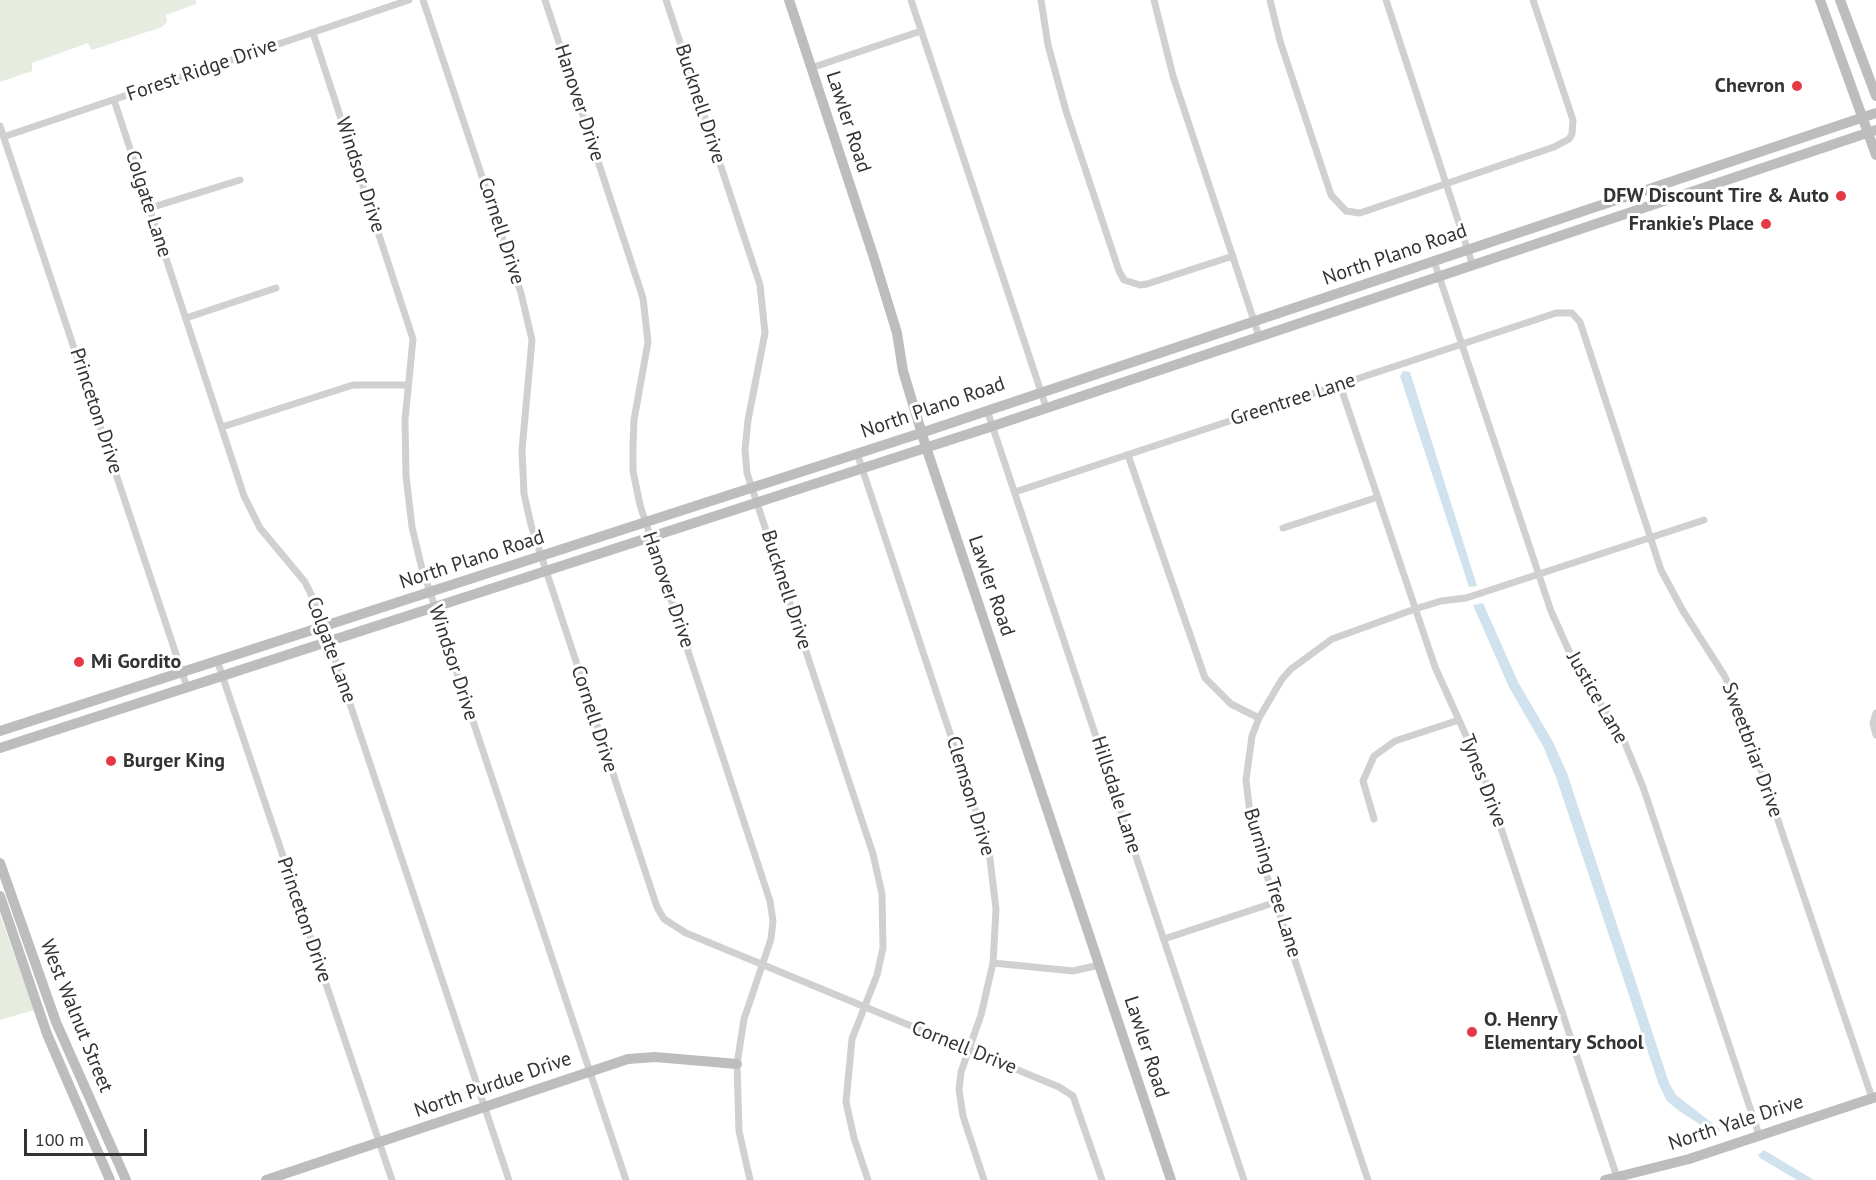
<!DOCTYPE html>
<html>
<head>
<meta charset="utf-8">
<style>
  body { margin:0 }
  #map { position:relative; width:1876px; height:1180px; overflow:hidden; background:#fff; font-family:"PT Sans",sans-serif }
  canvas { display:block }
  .scale { position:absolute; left:24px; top:1129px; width:123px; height:27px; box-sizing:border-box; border:3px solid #333; border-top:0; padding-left:8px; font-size:18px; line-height:21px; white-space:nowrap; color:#333; -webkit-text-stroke:4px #fff; paint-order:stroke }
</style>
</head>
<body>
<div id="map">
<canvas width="1876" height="1180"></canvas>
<div class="scale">100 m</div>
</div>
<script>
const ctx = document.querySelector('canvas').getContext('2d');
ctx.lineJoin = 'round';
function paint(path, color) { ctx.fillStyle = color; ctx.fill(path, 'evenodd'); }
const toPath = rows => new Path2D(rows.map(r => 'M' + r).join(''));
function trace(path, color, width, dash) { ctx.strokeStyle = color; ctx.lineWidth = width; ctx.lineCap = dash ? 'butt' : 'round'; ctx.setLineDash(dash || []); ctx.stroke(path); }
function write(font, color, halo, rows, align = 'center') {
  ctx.font = font + ' "PT Sans",sans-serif'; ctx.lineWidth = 6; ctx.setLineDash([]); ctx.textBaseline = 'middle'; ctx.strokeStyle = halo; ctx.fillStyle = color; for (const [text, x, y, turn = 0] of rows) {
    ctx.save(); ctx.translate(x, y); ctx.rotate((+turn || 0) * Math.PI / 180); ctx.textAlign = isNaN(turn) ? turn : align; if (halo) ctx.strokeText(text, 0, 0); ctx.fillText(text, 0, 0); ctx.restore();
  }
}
paint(toPath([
  [0,0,196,0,196,4,166,15,167,22,162,27,92,50,88,43,32,63,32,71,0,82],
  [0,915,34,1010,0,1020]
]), '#e6ecdf');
paint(toPath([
  [1403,371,1410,372,1477,586,1469,587,1400,376],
  [1483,603,1518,682,1553,742,1567,773,1669,1083,1676,1095,1720,1129,1717,1135,1679,1111,1667,1101,1659,1085,1556,777,1543,746,1509,687,1473,605],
  [1764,1150,1814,1180,1797,1180,1760,1158,1758,1155]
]), '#cfe2ee');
trace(toPath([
  [423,0,521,293,532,340,522,450,524,494,531,525,657,907,664,919,686,933,1059,1087,1073,1096,1102,1180],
  [545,0,643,298,648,342,634,420,633,445,633,471,640,505,770,901,773,921,771,939,744,1019,737,1064,739,1131,750,1180],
  [666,0,760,285,765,333,748,420,745,450,747,473,873,854,882,894,883,948,877,975,852,1039,846,1102,854,1138,868,1180],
  [911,0,1046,407],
  [1041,0,1048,45,1066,111,1119,271,1124,280,1140,285,1147,284,1233,256],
  [1154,0,1173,76,1259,336],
  [1270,0,1280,41,1331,195,1346,211,1360,213,1554,147,1569,139,1572,134,1573,120,1533,0],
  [1386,0,1473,266],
  [313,33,413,339,405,420,406,476,412,527,421,565,626,1180],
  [811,68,921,31],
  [114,100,244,496,260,528,305,582,319,611,509,1180],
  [0,126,187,687],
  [6,136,409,0],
  [150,208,240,180],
  [1434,261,1551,611,1573,660,1624,741,1643,787,1759,1135],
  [186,318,276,288],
  [1340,385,1435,667,1482,771,1618,1180],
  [987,410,1244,1180],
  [222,427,353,385,408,385],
  [857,453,989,851,996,909,993,963,981,1015,961,1072,959,1090,963,1116,984,1180],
  [1128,455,1205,678,1231,704,1259,718],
  [1015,492,1556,313,1572,313,1580,322,1661,570,1683,611,1724,675,1740,708,1872,1098],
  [1283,528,1378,497],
  [217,660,392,1180],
  [1876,713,1873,723,1876,735],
  [1374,819,1363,781,1374,756,1395,741,1459,720],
  [1164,939,1276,902],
  [993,963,1073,971,1099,965],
  [1368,1180,1252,831,1246,780,1252,736,1259,718,1282,679,1291,669,1332,639,1415,609,1441,601,1466,598,1704,520]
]), '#d0d0d0', 7);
trace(toPath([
  [789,0,874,258,897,333,903,371,926,447,1171,1180],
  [1820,0,1876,155],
  [1840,0,1876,96],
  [0,731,921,433,1876,113],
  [0,748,993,426,1876,130],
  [0,863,56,1022,126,1180],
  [0,896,47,1034,110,1180],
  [266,1180,628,1059,655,1057,737,1064],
  [1605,1180,1689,1159,1876,1097]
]), '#bdbdbd', 10);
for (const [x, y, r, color] of [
  [1797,86,6,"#e63946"],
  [1841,196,6,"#e63946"],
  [1766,224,6,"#e63946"],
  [79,662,6,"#e63946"],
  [111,761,6,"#e63946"],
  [1472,1032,6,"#e63946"]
]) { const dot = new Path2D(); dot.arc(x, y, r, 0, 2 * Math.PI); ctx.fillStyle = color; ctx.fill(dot); trace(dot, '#fff', 2); }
write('20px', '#333', '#fff', [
  ["Forest Ridge Drive",202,70,-19],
  ["Hanover Drive",579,103,72],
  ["Bucknell Drive",700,104,72],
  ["Lawler Road",848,122,72],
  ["Windsor Drive",360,175,72],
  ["Colgate Lane",148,204,72],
  ["Cornell Drive",501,231,72],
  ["North Plano Road",1395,255,-19],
  ["Greentree Lane",1293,400,-18],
  ["North Plano Road",933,408,-19],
  ["Princeton Drive",96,411,72],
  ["North Plano Road",472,560,-18],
  ["Lawler Road",991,586,71],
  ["Hanover Drive",668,590,71],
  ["Bucknell Drive",786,590,72],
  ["Colgate Lane",331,650,70],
  ["Windsor Drive",453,663,72],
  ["Justice Lane",1597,698,60],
  ["Cornell Drive",594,719,72],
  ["Sweetbriar Drive",1752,750,70],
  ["Tynes Drive",1483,781,69],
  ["Hillsdale Lane",1116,795,72],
  ["Clemson Drive",970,796,73],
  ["Burning Tree Lane",1272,883,73],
  ["Princeton Drive",304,920,71],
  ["West Walnut Street",76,1016,68],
  ["Lawler Road",1146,1047,72],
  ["Cornell Drive",964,1048,22],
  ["North Purdue Drive",493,1085,-19],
  ["North Yale Drive",1736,1123,-18]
]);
write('bold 20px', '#333', '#fff', [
  ["Chevron",1785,86],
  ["DFW Discount Tire & Auto",1829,196],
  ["Frankie's Place",1754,224],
  ["Mi Gordito",91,662,"left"],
  ["Burger King",123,761,"left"],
  ["O. Henry",1484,1020,"left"],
  ["Elementary School",1484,1043,"left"]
], 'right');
</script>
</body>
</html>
